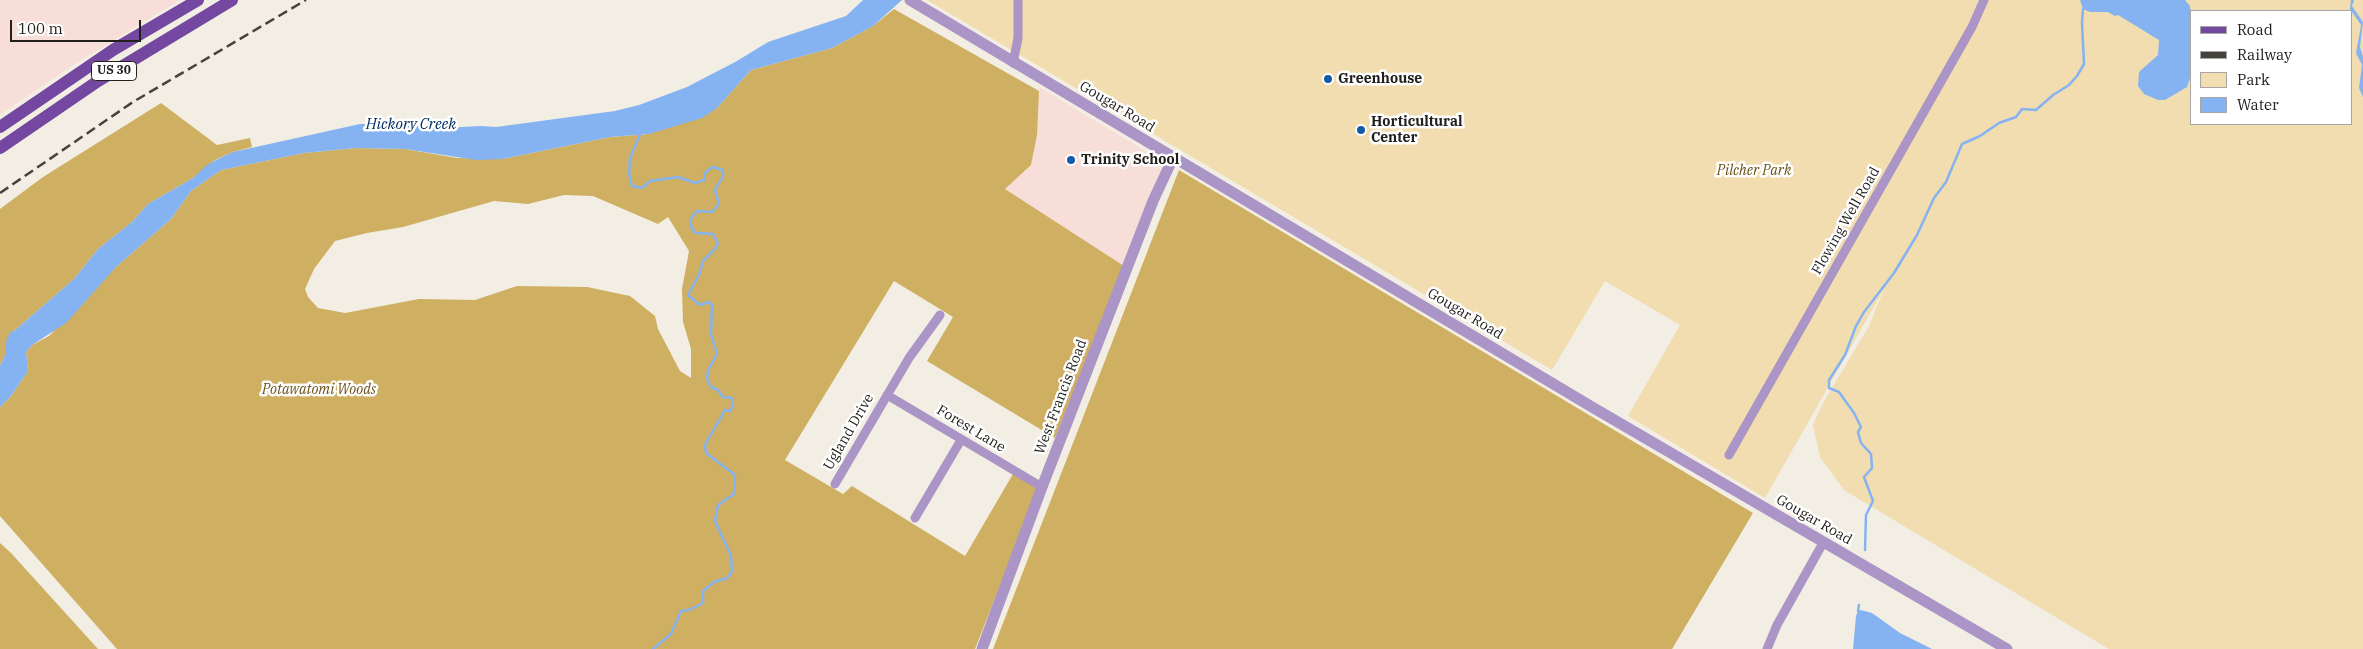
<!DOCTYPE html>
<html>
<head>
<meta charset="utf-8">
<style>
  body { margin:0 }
  #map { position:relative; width:2363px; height:649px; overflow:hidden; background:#f2eee4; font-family:"IBM Plex Serif",serif }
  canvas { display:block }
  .legend { position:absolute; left:2190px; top:10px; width:162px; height:115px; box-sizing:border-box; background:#fff; border:1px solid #a7a6a4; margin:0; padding:6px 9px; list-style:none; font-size:15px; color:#22201c }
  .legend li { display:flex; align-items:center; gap:10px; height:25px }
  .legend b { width:25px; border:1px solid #a7a6a4 }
  .scale { position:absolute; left:10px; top:20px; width:131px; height:22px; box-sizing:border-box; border:2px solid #22201c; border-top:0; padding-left:6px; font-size:15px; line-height:18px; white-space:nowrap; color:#22201c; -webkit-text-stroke:4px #fff; paint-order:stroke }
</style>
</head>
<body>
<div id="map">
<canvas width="2363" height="649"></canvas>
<ul class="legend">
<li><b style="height:6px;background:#7448a0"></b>Road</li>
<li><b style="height:6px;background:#45423d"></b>Railway</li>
<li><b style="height:14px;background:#f1ddaf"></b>Park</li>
<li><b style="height:14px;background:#85b3f2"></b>Water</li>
</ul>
<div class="scale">100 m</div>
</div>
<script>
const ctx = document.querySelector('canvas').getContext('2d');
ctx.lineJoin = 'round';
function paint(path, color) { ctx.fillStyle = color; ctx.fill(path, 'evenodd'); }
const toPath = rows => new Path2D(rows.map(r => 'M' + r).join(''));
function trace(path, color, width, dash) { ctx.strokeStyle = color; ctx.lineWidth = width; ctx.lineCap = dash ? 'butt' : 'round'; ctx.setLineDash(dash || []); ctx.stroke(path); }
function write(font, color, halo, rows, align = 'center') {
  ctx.font = font + ' "IBM Plex Serif",serif'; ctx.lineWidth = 5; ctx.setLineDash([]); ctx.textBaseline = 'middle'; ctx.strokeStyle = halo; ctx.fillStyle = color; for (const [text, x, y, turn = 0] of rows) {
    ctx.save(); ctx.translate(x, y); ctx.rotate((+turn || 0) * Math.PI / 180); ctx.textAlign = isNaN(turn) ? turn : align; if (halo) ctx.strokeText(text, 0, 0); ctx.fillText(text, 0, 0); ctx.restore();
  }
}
paint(toPath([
  [0,0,180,0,70,67,0,115],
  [1039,87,1164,162,1124,266,1005,189,1031,165]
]), '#f8ded9');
paint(toPath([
  [927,0,2363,0,2363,649,2109,649,1844,490,1820,457,1813,425,1823,403,1869,326,1884,289,1765,498,1628,416,1680,325,1605,281,1552,370],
  [2192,11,2352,11,2352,124,2192,124]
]), '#f1ddaf');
paint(toPath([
  [894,9,1039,91,1037,135,1031,165,1005,189,1124,266,1055,438,927,361,953,317,894,281,785,460,843,494,852,486,965,556,1013,474,1038,489,975,649,117,649,0,516,0,407,11,396,28,371,26,352,32,345,49,336,116,267,171,219,191,191,221,170,304,153,356,148,405,149,457,158,502,159,610,137,649,134,717,108,751,70,832,48,873,26],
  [564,195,593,196,658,224,668,217,689,251,682,289,683,322,691,349,691,378,680,371,658,329,655,316,630,296,587,287,517,286,475,300,419,299,345,313,318,308,308,297,305,289,314,269,335,241,367,233,403,227,494,201,528,204],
  [161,103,217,145,250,138,252,147,233,152,215,160,193,178,148,204,132,222,98,249,74,279,14,331,5,344,5,355,0,366,0,209,43,177],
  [1179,170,1753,513,1672,649,993,649],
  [0,543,11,553,98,649,0,649]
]), '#cfaf61');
paint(toPath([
  [863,0,902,0,873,26,832,48,751,70,717,108,702,118,649,134,610,137,502,159,476,160,405,149,356,148,304,153,221,170,191,191,171,219,116,267,66,323,32,345,26,352,28,371,11,396,0,407,0,366,5,355,5,344,10,332,14,331,74,279,98,249,132,222,148,204,193,178,207,165,218,159,233,152,360,124,390,124,441,128,481,126,496,127,615,111,639,105,687,87,737,61,768,42,846,16],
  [2080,0,2185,0,2190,6,2192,19,2190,29,2192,72,2187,87,2165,100,2158,100,2144,94,2138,86,2139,72,2158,55,2159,40,2118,15,2115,16,2108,12,2090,12,2083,9],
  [2351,0,2354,0,2352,6,2363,22,2360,47,2363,57,2363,97,2359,88,2362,65,2356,53,2361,25,2350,9],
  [1861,610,1872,613,1900,633,1932,649,1853,649,1856,616,1858,611]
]), '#85b3f2');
trace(toPath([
  [641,132,630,158,629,173,632,186,642,188,650,181,678,177,695,183,704,180,705,173,712,167,723,170,723,176,715,190,719,204,712,212,697,211,690,220,692,229,696,233,713,234,718,243,715,249,703,261,699,275,688,295,700,305,709,302,712,305,711,334,717,354,708,370,707,379,711,387,718,390,723,397,732,398,733,405,730,411,725,410,705,445,706,453,735,475,734,494,718,505,715,521,731,556,732,572,727,578,714,582,703,591,703,603,689,610,681,611,671,634,653,649],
  [1865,550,1866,515,1873,501,1864,477,1872,468,1871,454,1861,443,1858,432,1861,427,1854,413,1839,392,1829,388,1829,380,1845,355,1856,326,1864,312,1894,273,1917,235,1934,198,1946,182,1962,144,1980,136,1999,123,2016,117,2022,109,2036,110,2053,95,2069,85,2077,76,2084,64,2082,23,2083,9],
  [1858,611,1859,605]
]), '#85b3f2', 2.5);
trace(toPath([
  [1013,63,1018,38,1018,0],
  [887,395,1042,487],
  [1729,455,1972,27,1984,0],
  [835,484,909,358,940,315],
  [915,518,961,440],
  [1767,649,1777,625,1823,543]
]), '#ab95c6', 9);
trace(toPath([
  [910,0,1592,407,2007,649],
  [982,649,1042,487,1153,201,1173,158]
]), '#ab95c6', 11);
trace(toPath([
  [0,127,113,50,198,0],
  [0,148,98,81,232,0]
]), '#7448a0', 12);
trace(toPath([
  [0,193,133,102,306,0]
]), '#45423d', 2.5, [10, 5]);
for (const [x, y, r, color] of [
  [1328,79,5,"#145aaa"],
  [1361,130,5,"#145aaa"],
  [1071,160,5,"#145aaa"]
]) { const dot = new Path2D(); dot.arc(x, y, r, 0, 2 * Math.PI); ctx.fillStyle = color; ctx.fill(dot); trace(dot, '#fff', 2); }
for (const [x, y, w] of [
  [114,71,45]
]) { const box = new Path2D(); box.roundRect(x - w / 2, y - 9.5, w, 19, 4); ctx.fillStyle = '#fff'; ctx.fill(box); trace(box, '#22201c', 1); }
write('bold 12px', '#22201c', null, [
  ["US 30",114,71]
]);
write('bold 14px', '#22201c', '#fff', [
  ["Greenhouse",1338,79],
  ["Horticultural",1371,122],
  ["Center",1371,138],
  ["Trinity School",1081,160]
], 'left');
write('14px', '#22201c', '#fff', [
  ["Gougar Road",1117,107,31],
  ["Flowing Well Road",1846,221,-60],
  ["Gougar Road",1465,314,31],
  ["West Francis Road",1061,397,-69],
  ["Forest Lane",971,429,31],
  ["Ugland Drive",849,432,-60],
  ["Gougar Road",1814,520,30]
]);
write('italic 14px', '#685115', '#fff', [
  ["Pilcher Park",1754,171],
  ["Potawatomi Woods",319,390]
]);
write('italic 15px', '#002b61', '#fff', [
  ["Hickory Creek",411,125]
]);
</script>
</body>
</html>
